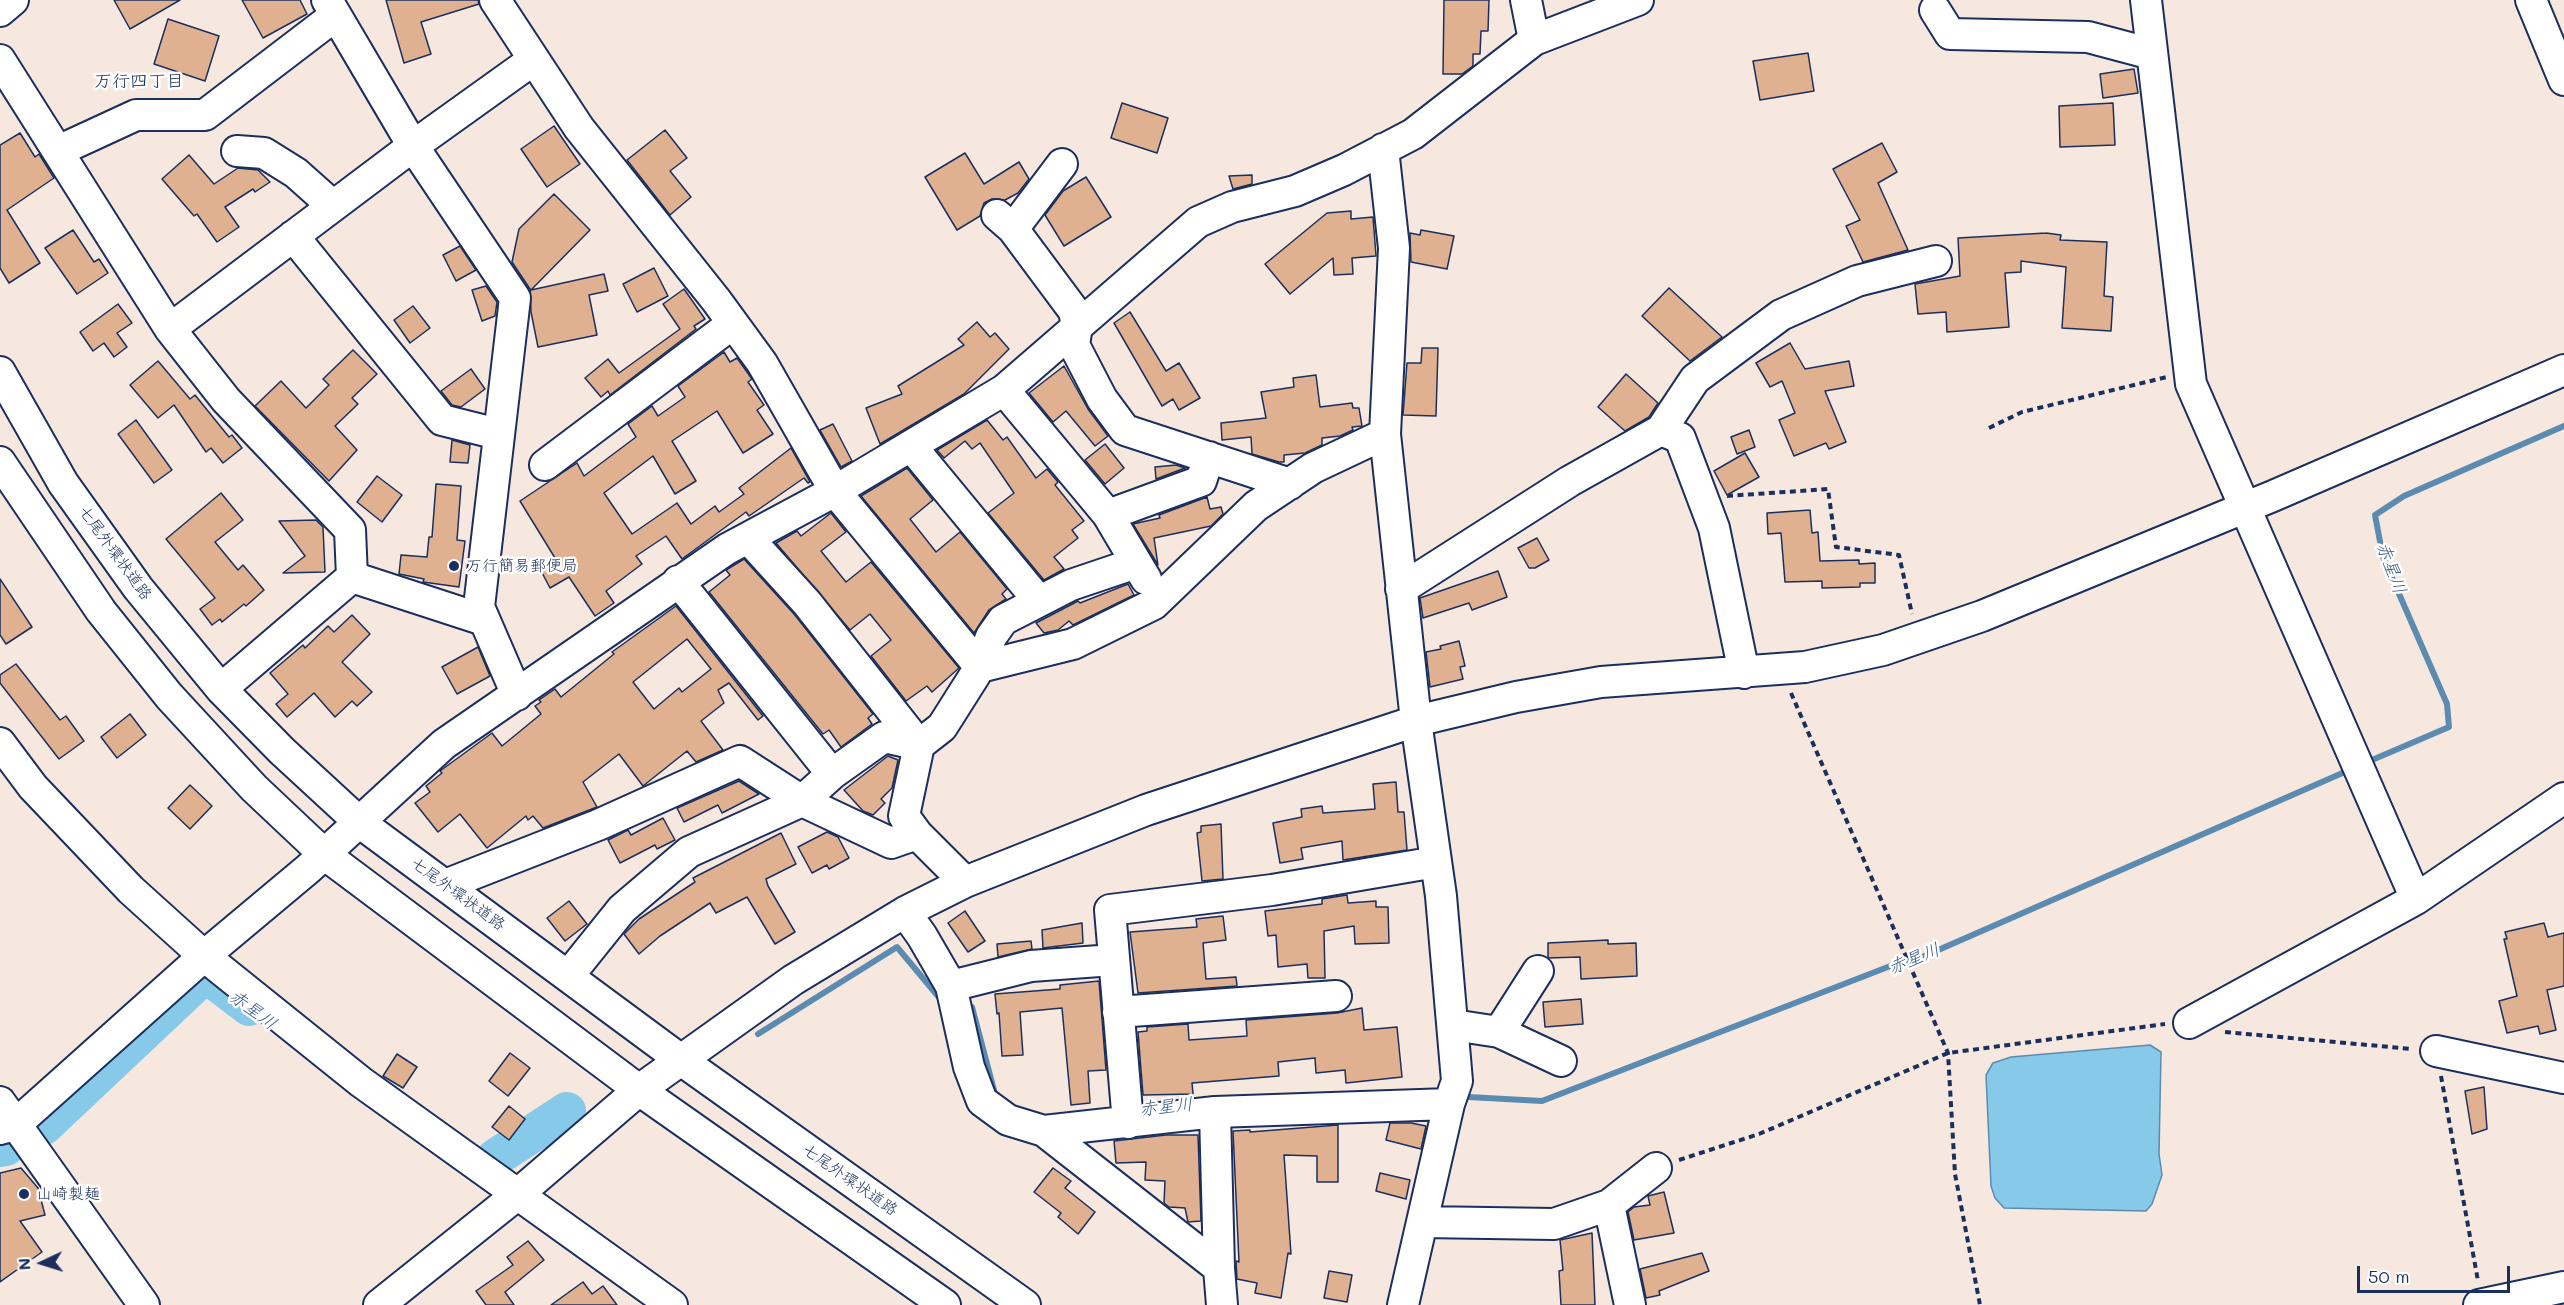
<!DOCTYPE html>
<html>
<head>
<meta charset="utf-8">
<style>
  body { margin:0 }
  #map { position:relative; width:2564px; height:1305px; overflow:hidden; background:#f6e8de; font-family:Mali,sans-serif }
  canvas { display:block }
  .north { position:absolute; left:12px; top:1233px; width:60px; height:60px; -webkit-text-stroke:4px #fff; paint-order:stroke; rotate:266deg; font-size:16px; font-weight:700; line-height:24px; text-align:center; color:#1b2f5e }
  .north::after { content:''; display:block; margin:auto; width:21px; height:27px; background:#1b2f5e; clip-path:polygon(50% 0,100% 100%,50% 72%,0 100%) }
  .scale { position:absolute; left:2357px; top:1266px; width:153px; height:27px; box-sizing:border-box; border:3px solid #1b2f5e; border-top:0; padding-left:8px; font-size:18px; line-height:21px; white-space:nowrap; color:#1b2f5e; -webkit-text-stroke:4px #fff; paint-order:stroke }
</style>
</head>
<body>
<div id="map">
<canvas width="2564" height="1305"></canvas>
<div class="north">N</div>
<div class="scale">50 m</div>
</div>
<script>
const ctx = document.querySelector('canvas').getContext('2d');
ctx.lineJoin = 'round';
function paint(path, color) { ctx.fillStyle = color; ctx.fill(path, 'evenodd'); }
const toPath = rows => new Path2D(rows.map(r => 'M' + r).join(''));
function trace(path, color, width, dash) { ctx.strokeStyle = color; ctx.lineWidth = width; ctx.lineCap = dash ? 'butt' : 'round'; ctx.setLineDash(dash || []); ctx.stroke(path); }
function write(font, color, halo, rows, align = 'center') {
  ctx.font = font + ' Mali,"Klee One",sans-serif'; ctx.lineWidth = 5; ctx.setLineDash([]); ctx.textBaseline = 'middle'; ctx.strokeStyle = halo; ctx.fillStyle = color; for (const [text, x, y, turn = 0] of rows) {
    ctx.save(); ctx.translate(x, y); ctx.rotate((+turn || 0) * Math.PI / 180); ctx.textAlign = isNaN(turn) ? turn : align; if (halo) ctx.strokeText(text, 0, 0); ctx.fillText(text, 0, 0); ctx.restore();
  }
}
const water = toPath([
  [2150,1045,2161,1052,2159,1154,2162,1175,2152,1204,2146,1211,2004,1208,1995,1198,1991,1186,1986,1075,1993,1063,2011,1057,2150,1045]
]);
paint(water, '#87c9e8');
trace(water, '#5c8bb1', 1.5);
trace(toPath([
  [2365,763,2449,727,2447,704,2383,557,2375,515,2404,496,2564,426],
  [972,1007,995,1094],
  [758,1034,897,947,942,1001],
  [1468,1097,1542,1101,1893,965,1920,958,2347,771]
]), '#5c8bb1', 6);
trace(toPath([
  [44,1126,199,980,211,978,249,1007],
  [0,1148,6,1147],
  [495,1158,567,1111]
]), '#87c9e8', 38);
const building = toPath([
  [114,0,180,0,130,29,114,0],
  [242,0,300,0,307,14,263,38,242,0],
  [386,0,478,0,479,4,421,22,431,54,404,63,386,0],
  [1444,0,1489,0,1488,31,1481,31,1480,54,1473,54,1473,66,1462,74,1443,74,1444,0],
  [168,19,219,36,205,81,154,64,168,19],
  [1808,53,1814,91,1760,100,1753,61,1808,53],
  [2134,69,2138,93,2103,98,2100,74,2134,69],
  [1122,103,1168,118,1157,153,1111,138,1122,103],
  [2113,103,2115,145,2060,147,2059,106,2113,103],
  [554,126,580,164,547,187,521,149,554,126],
  [665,130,687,158,670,171,691,197,670,215,627,160,665,130],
  [20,133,35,157,39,154,54,178,7,210,40,263,9,283,0,268,0,145,20,133],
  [1882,143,1897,172,1878,183,1908,250,1863,262,1846,226,1860,220,1833,169,1882,143],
  [965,153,984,184,1019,162,1029,179,1018,193,1005,200,992,199,984,203,980,216,957,230,925,177,965,153],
  [189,155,214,184,238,168,258,170,270,182,255,192,253,189,225,207,239,227,217,242,197,214,194,216,162,179,189,155],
  [1252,175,1252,184,1233,189,1229,176,1252,175],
  [1086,177,1111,217,1064,246,1045,215,1063,191,1086,177],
  [554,194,590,230,531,290,604,274,608,291,589,295,597,335,538,347,531,312,530,289,512,262,519,229,554,194],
  [1351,211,1351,219,1373,217,1376,256,1352,258,1353,274,1334,275,1333,258,1290,294,1265,264,1327,213,1351,211],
  [73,230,94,262,99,259,108,273,77,294,45,248,73,230],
  [1421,230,1454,236,1447,269,1411,262,1410,233,1420,235,1421,230],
  [2046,233,2061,235,2060,240,2107,242,2104,296,2113,297,2111,331,2062,328,2066,267,2021,261,2021,272,2005,273,2009,327,1947,332,1946,312,1918,314,1915,284,1960,276,1958,238,2046,233],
  [460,246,476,270,456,281,443,255,460,246],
  [654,268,668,296,637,312,623,284,654,268],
  [486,286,497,302,495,316,482,321,472,290,486,286],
  [1669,288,1722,337,1690,361,1642,316,1669,288],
  [684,289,705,319,694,326,696,329,610,395,608,391,601,397,585,378,608,359,619,373,680,329,663,304,684,289],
  [118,304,132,323,117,333,127,347,114,357,104,343,93,351,80,332,118,304],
  [413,306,430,328,410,343,394,320,413,306],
  [1130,312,1166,371,1179,363,1200,398,1179,410,1173,399,1162,406,1114,323,1130,312],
  [977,322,990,337,995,333,1009,349,964,394,880,444,866,408,902,394,898,386,964,345,958,339,977,322],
  [1790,343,1805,369,1849,361,1854,386,1825,391,1846,442,1829,449,1826,443,1794,456,1779,420,1795,413,1782,381,1770,387,1756,363,1790,343],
  [1422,348,1438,348,1436,416,1403,415,1407,363,1421,363,1422,348],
  [353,350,377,374,352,398,358,404,335,426,357,450,329,481,255,406,281,381,306,408,329,385,323,379,353,350],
  [724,352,730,362,737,358,752,379,748,382,764,405,757,410,773,434,743,453,717,411,672,441,696,481,675,494,653,456,604,493,632,534,677,503,691,524,715,506,719,512,744,494,739,488,791,448,810,482,808,483,804,478,749,516,746,512,682,559,666,536,636,556,642,564,606,591,614,603,595,616,569,577,550,588,539,567,555,558,520,501,577,463,584,476,636,437,628,424,652,406,658,416,685,397,678,386,724,352],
  [158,361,190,399,195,395,229,437,232,435,242,448,223,463,211,448,206,452,174,405,158,418,130,385,158,361],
  [1064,366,1088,409,1108,436,1095,446,1066,411,1053,422,1029,393,1064,366],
  [471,369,485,389,461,407,452,405,441,391,471,369],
  [1626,374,1658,403,1649,417,1625,431,1598,407,1626,374],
  [1316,375,1320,407,1352,403,1353,408,1359,408,1362,426,1352,427,1353,430,1340,436,1322,438,1322,445,1305,453,1284,455,1284,462,1279,462,1252,454,1251,437,1222,440,1221,423,1266,418,1261,392,1294,387,1293,378,1316,375],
  [136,420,172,470,154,483,118,434,136,420],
  [987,420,1003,440,1007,437,1036,478,1047,469,1058,482,1055,485,1084,521,1072,530,1078,538,1054,557,1064,569,1044,580,988,513,1014,493,980,443,972,449,965,441,944,458,937,450,987,420],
  [833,424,852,461,841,467,820,430,833,424],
  [1749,430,1755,447,1737,454,1731,437,1749,430],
  [452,440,470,445,468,463,450,462,452,440],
  [1105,444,1124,468,1105,484,1085,460,1105,444],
  [1745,453,1759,477,1727,495,1714,471,1745,453],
  [1176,465,1185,468,1156,479,1155,467,1176,465],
  [907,468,933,500,910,519,936,552,960,532,1007,589,1002,594,1006,599,989,610,974,633,861,496,907,468],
  [377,476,402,495,382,522,357,502,377,476],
  [436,484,461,486,457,540,465,541,459,587,423,582,424,579,399,574,401,555,427,557,429,537,432,537,436,484],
  [221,493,243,520,215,542,238,570,243,565,264,590,246,606,244,604,222,622,220,619,212,625,200,609,215,598,166,539,221,493],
  [1207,497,1210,509,1221,507,1223,514,1211,526,1154,538,1158,565,1133,524,1160,518,1159,515,1207,497],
  [1810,510,1812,533,1818,532,1820,561,1859,560,1859,564,1875,563,1875,583,1860,583,1860,587,1822,588,1822,581,1785,582,1781,533,1768,534,1767,513,1810,510],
  [831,513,846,532,821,551,846,582,871,562,959,668,932,692,927,686,906,701,871,656,891,640,870,614,850,630,776,543,797,531,801,536,831,513],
  [316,520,323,527,325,572,283,573,305,556,279,521,316,520],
  [1537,538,1549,560,1535,568,1529,568,1518,548,1537,538],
  [744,559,794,614,873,714,868,718,872,724,841,747,829,730,823,734,709,592,730,575,726,570,744,559],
  [1498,571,1507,597,1472,610,1469,603,1423,618,1420,598,1498,571],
  [0,579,32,627,6,644,0,635,0,579],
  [1128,584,1134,595,1073,625,1069,621,1058,630,1044,633,1036,623,1078,601,1080,603,1128,584],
  [676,606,763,716,758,720,729,683,718,690,724,703,701,721,723,750,696,762,687,751,643,786,619,754,583,782,597,807,543,828,533,816,528,820,526,816,487,848,460,814,438,832,415,803,430,792,426,786,442,773,440,771,492,733,502,746,541,714,535,706,541,702,539,700,555,689,561,697,614,654,612,652,676,606],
  [687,639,711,669,682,692,679,688,654,709,633,682,687,639],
  [352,615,370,634,342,662,372,692,357,706,352,701,335,717,314,693,287,717,276,704,288,694,270,673,303,645,305,648,328,626,334,632,352,615],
  [1459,641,1465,666,1460,667,1463,679,1430,687,1426,652,1441,649,1440,646,1459,641],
  [478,647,490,676,457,694,442,667,478,647],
  [16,664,60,720,66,716,84,741,59,759,0,683,0,675,16,664],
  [130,714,146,735,117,758,101,737,130,714],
  [888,756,898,760,892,788,881,799,885,803,873,815,863,811,844,790,888,756],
  [739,781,759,794,722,813,718,805,684,822,677,808,739,781],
  [1396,782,1398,812,1404,812,1407,850,1343,860,1342,841,1301,848,1303,859,1280,863,1273,823,1302,817,1301,809,1322,806,1323,813,1375,809,1373,784,1396,782],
  [190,785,212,806,190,829,168,808,190,785],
  [663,818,675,840,657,849,655,845,620,863,608,840,628,830,631,835,663,818],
  [1221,824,1223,879,1202,881,1197,833,1201,832,1201,826,1221,824],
  [827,832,838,837,849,858,829,869,827,865,812,873,798,847,827,832],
  [781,833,796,864,766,879,768,886,795,932,775,944,747,897,716,913,710,903,660,936,639,954,624,934,639,919,695,882,693,878,781,833],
  [1347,895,1348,903,1376,901,1376,907,1388,907,1389,943,1355,944,1354,926,1324,931,1325,978,1308,978,1307,964,1278,967,1276,935,1268,936,1265,911,1322,904,1322,899,1347,895],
  [569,901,587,924,565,941,547,918,569,901],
  [965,911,985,941,968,952,948,923,965,911],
  [1223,916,1226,940,1203,943,1206,979,1236,977,1237,986,1138,993,1130,932,1197,927,1196,919,1223,916],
  [1082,923,1083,943,1043,948,1042,930,1082,923],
  [2544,923,2548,937,2564,933,2564,986,2547,990,2556,1030,2540,1034,2538,1026,2507,1033,2499,1001,2517,996,2504,939,2507,939,2505,932,2544,923],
  [1608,940,1608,944,1636,943,1637,976,1581,979,1580,957,1548,958,1548,943,1608,940],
  [1031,941,1032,949,998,957,997,944,1031,941],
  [1099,981,1106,1070,1088,1071,1090,1103,1071,1105,1062,1008,1020,1012,1023,1055,1002,1056,999,1013,997,1014,995,994,1060,989,1060,985,1099,981],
  [1581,999,1583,1024,1545,1027,1543,1002,1581,999],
  [1362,1008,1364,1030,1397,1027,1402,1077,1346,1083,1345,1070,1316,1073,1315,1058,1278,1062,1279,1076,1192,1083,1193,1094,1143,1095,1138,1032,1147,1031,1147,1027,1188,1024,1189,1040,1247,1036,1246,1020,1337,1013,1362,1008],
  [510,1053,530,1068,508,1096,489,1081,510,1053],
  [397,1054,417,1067,403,1088,383,1076,397,1054],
  [2484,1087,2487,1129,2472,1134,2465,1091,2484,1087],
  [509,1106,525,1119,509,1140,492,1127,509,1106],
  [1390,1123,1411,1123,1426,1126,1421,1149,1386,1140,1390,1123],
  [1338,1125,1338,1182,1317,1182,1317,1156,1284,1155,1291,1254,1288,1253,1281,1298,1255,1293,1257,1283,1237,1279,1236,1261,1239,1262,1233,1131,1250,1130,1250,1132,1338,1125],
  [1166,1135,1198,1135,1201,1221,1188,1222,1185,1208,1169,1207,1164,1203,1165,1181,1145,1180,1146,1162,1116,1163,1114,1141,1166,1135],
  [21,1168,38,1188,45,1215,20,1221,42,1252,0,1282,0,1173,21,1168],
  [1053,1168,1071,1181,1065,1188,1095,1212,1078,1234,1058,1217,1061,1213,1034,1192,1053,1168],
  [1380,1173,1410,1180,1406,1199,1376,1191,1380,1173],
  [1664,1192,1674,1233,1634,1240,1628,1212,1634,1207,1650,1205,1648,1196,1664,1192],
  [1592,1233,1595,1305,1561,1305,1559,1271,1563,1270,1560,1240,1592,1233],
  [528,1241,544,1260,505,1292,514,1305,486,1305,476,1291,513,1265,507,1257,528,1241],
  [1702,1253,1709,1271,1659,1291,1660,1295,1646,1298,1640,1269,1702,1253],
  [1329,1271,1352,1275,1347,1302,1324,1298,1329,1271],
  [583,1282,592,1294,603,1286,617,1305,551,1305,583,1282]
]);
paint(building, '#e0b191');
trace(building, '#1b2f5e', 1.5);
const minor = toPath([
  [327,0,413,146,515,298,479,607,517,695],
  [495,0,579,128,716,300,762,363,835,491,980,667,991,637,1003,620,1071,585,1136,563],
  [1526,0,1534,40],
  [2146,0,2191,384,2416,899],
  [2531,0,2564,80],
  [1935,10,1950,34,2088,37,2152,54],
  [0,11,13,0],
  [0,60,170,329,226,400,350,530,352,577,221,689],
  [1383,149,1394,248,1385,434,1416,721,1441,896,1457,1081,1449,1104,1403,1305],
  [58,151,136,115,205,115,336,15],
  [237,151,264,153,296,173,333,206],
  [997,215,1013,229,1074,311,1077,326,1074,345,1102,399,1125,430,1290,484],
  [1013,229,1062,164],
  [293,236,442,420,498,434],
  [170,329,413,146,533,60],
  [0,372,63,483,138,588,221,689,282,751,359,822,681,1060,1025,1305],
  [1004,390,1108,515,1146,579],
  [1661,430,1695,379,1781,315,1857,281,1936,261],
  [911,446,1038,600],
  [0,462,101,611,169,696,254,788,324,854,639,1090,945,1305],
  [545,465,732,324],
  [1108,515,1201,481,1209,457],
  [748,538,807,603,919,745],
  [352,577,484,620],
  [678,581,832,774],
  [1401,589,1570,481,1661,430,1680,438,1714,528,1744,673],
  [0,743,33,787,131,890,204,956,361,1082,672,1305],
  [965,882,917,834,904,816,919,745,942,727,980,667,1073,644,1154,604,1256,506,1313,468,1385,434],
  [445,885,598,825,740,761,802,801,832,774,884,737,919,745],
  [905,912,922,936,951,986,969,1067,982,1101,1008,1120,1044,1131,1215,1112,1449,1104],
  [569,975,622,909,689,852,802,801,891,843,917,834],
  [951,986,1031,966,1113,960],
  [1118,1012,1336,996],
  [2189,1023,2416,899,2564,798],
  [1453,1025,1499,1032,1538,971],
  [1499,1032,1561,1061],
  [2436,1051,2564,1078],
  [0,1102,144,1305],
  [1215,1112,1219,1268],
  [1128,1123,1110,910,1272,890,1436,862],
  [0,1129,15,1125,204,956,308,869,444,744,727,549,835,491,1004,390,1198,222,1232,207,1295,191,1344,170,1413,134,1534,40,1638,0],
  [1044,1131,1219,1268,1222,1305],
  [1609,1205,1630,1305],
  [1422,1222,1554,1224,1609,1205,1656,1168],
  [379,1305,518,1194,639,1090,793,980,905,912,965,882,1146,810,1416,721,1516,697,1601,682,1805,667,1883,650,1982,616,2273,496,2564,370],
  [2479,1305,2564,1287]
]);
trace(minor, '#1b2f5e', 34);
trace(toPath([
  [1989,428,2022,412,2167,377],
  [1727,496,1828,489,1836,547,1899,555,1912,614],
  [1791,693,1948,1053,1955,1174,1980,1305],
  [2225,1032,2412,1049],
  [2441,1076,2478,1281],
  [1679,1160,1759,1134,1948,1053,2165,1024]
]), '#1b2f5e', 4, [6, 4.5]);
trace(minor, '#fff', 30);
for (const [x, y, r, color] of [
  [454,566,6,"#1b2f5e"],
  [24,1194,6,"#1b2f5e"]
]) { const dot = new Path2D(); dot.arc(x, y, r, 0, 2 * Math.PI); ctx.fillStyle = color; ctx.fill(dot); trace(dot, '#fff', 2); }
write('16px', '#1b2f5e', '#fff', [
  ["七尾外環状道路",115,553,54],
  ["七尾外環状道路",458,894,36],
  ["七尾外環状道路",850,1180,35]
]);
write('16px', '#1b2f5e', '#fff', [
  ["万行簡易郵便局",466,566],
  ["山崎製麺",36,1194]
], 'left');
write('18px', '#1b2f5e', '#fff', [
  ["万行四丁目",139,81]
]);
write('italic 18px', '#3b5d87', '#fff', [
  ["赤星川",2391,568,70],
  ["赤星川",1914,959,-22],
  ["赤星川",253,1010,37],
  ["赤星川",1166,1107,-6]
]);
</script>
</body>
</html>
